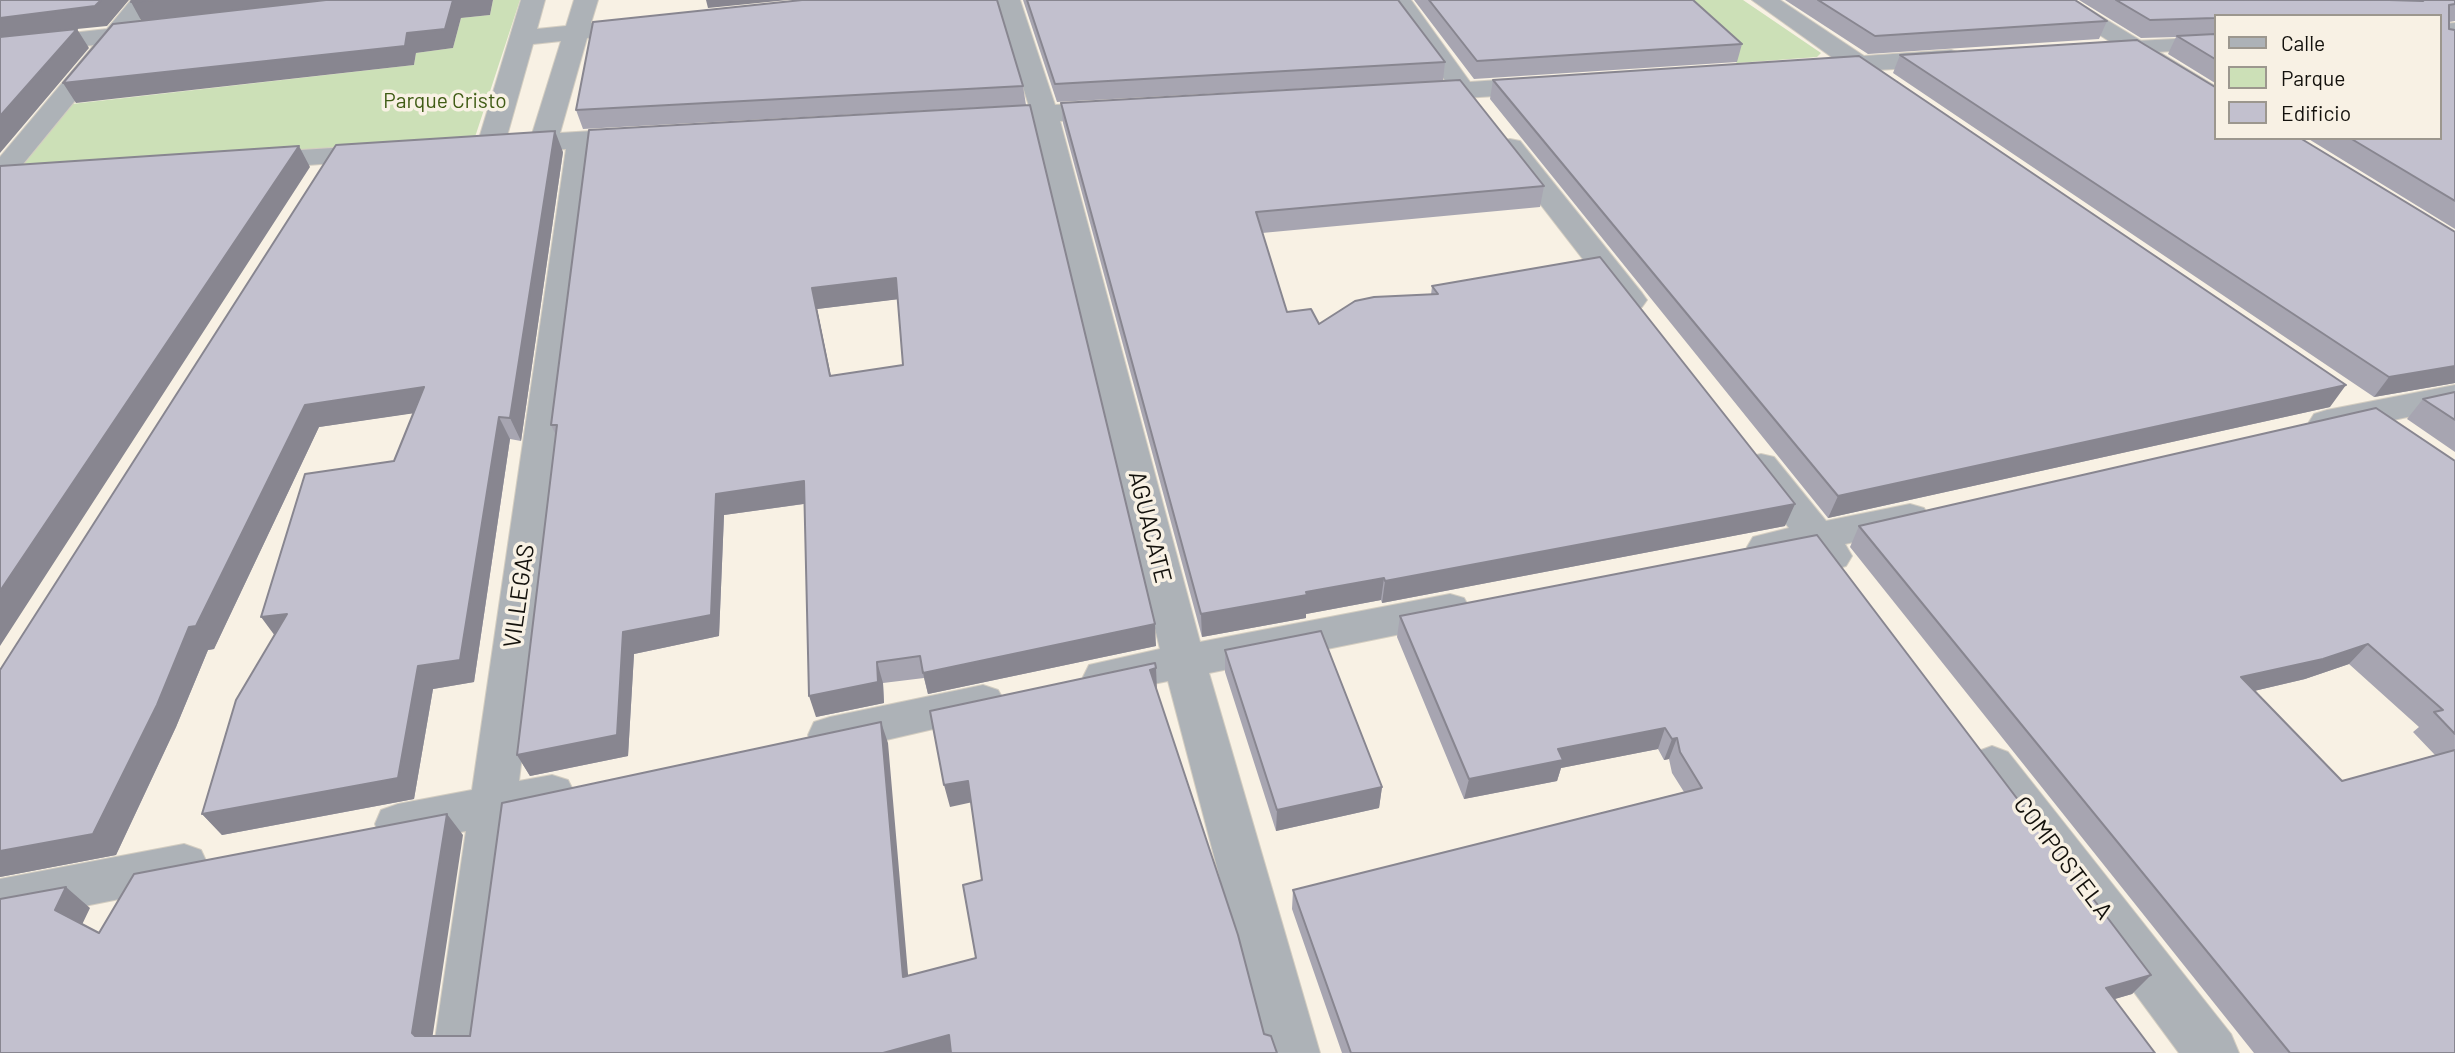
<!DOCTYPE html>
<html>
<head>
<meta charset="utf-8">
<style>
  body { margin:0 }
  #map { position:relative; width:2455px; height:1053px; overflow:hidden; background:#f8f1e4; font-family:Barlow,sans-serif }
  canvas { display:block }
  .legend { position:absolute; left:2214px; top:14px; width:228px; height:126px; box-sizing:border-box; background:#f8f1e4; border:2px solid #9c978e; margin:0; padding:9px 12px; list-style:none; font-size:21px; color:#13110c }
  .legend li { display:flex; align-items:center; gap:14px; height:35px }
  .legend b { width:35px; border:2px solid #9c978e }
</style>
</head>
<body>
<div id="map">
<canvas width="2455" height="1053"></canvas>
<ul class="legend">
<li><b style="height:9px;background:#adb2b7"></b>Calle</li>
<li><b style="height:19px;background:#cce0b7"></b>Parque</li>
<li><b style="height:19px;background:#c2c0ce"></b>Edificio</li>
</ul>
</div>
<script>
const ctx = document.querySelector('canvas').getContext('2d');
ctx.lineJoin = 'round';
function paint(path, color) { ctx.fillStyle = color; ctx.fill(path, 'evenodd'); }
const toPath = rows => new Path2D(rows.map(r => 'M' + r).join(''));
function trace(path, color, width, dash) { ctx.strokeStyle = color; ctx.lineWidth = width; ctx.lineCap = dash ? 'butt' : 'round'; ctx.setLineDash(dash || []); ctx.stroke(path); }
function write(font, color, halo, rows, align = 'center') {
  ctx.font = font + ' Barlow,sans-serif'; ctx.lineWidth = 7; ctx.setLineDash([]); ctx.textBaseline = 'middle'; ctx.strokeStyle = halo; ctx.fillStyle = color; for (const [text, x, y, turn = 0] of rows) {
    ctx.save(); ctx.translate(x, y); ctx.rotate((+turn || 0) * Math.PI / 180); ctx.textAlign = isNaN(turn) ? turn : align; if (halo) ctx.strokeText(text, 0, 0); ctx.fillText(text, 0, 0); ctx.restore();
  }
}
paint(toPath([
  [493,0,520,0,475,137,17,171,72,104,414,65,416,53,453,48,461,18,490,15],
  [1693,0,1743,0,1821,53,1817,57,1737,63,1673,3]
]), '#cce0b7');
const pedestrian = toPath([
  [2455,23,2455,35,2439,36,2439,24,2455,23],
  [2215,37,2215,49,2135,53,2125,47,2135,41,2215,37]
]);
const minor = toPath([
  [131,0,155,0,135,26,163,26,166,31,163,36,123,42,10,180,0,183,0,157,94,45,0,55,0,41,107,29,131,0],
  [521,0,545,0,537,29,566,26,574,0,598,0,591,23,642,18,651,20,654,25,651,30,587,38,560,133,641,128,651,130,655,136,651,142,641,144,594,147,519,781,552,775,568,780,575,794,568,808,514,821,487,1053,433,1053,466,831,398,844,381,838,375,824,381,810,398,804,472,790,566,149,491,153,481,151,477,145,521,0],
  [561,41,532,134,507,136,533,44,561,41],
  [996,0,1020,0,1055,105,1116,102,1125,104,1129,110,1125,116,1116,118,1060,121,1200,642,1450,594,1464,598,1470,609,1464,620,1450,624,1209,673,1320,1053,1266,1053,1168,681,1104,694,1089,689,1083,677,1089,665,1160,649,1034,122,980,125,970,123,967,117,970,111,980,109,1029,106,996,0],
  [1387,0,1411,0,1470,82,1542,77,1551,79,1555,85,1551,91,1542,93,1417,101,1408,99,1404,93,1408,87,1447,83,1387,0],
  [1752,0,1780,0,1864,56,1951,50,1960,53,1964,58,1960,63,1951,66,1876,70,1865,76,1853,72,1810,71,1806,66,1810,61,1833,58,1752,0],
  [2045,0,2074,0,2215,86,2215,105,2206,103,2045,0],
  [1510,139,1520,141,1642,293,1647,300,1642,307,1631,310,1620,307,1496,147,1500,141,1510,139],
  [379,145,389,147,393,153,389,159,254,169,244,167,240,161,244,155,254,153,379,145],
  [2455,385,2455,407,2327,434,2314,430,2309,422,2314,414,2327,410,2455,385],
  [1761,454,1774,457,1826,521,1910,504,1924,508,1929,517,1924,526,1845,544,1852,556,1846,566,1832,570,1818,566,1808,552,1767,561,1753,557,1747,547,1753,537,1789,528,1743,466,1748,457,1761,454],
  [983,685,998,690,1005,702,998,714,830,753,814,748,808,735,814,722,830,717,983,685],
  [1992,746,2008,752,2231,1034,2239,1053,2179,1053,1976,778,1969,765,1976,752,1992,746],
  [184,844,201,850,208,865,201,880,184,886,0,923,0,879,184,844]
]);
trace(pedestrian, '#d3cdc1', 2);
trace(minor, '#d3cdc1', 2);
paint(pedestrian, '#adb2b7');
paint(minor, '#adb2b7');
paint(toPath([
  [1023,0,1398,0,1445,62,1443,81,1057,102],
  [1414,0,1693,0,1742,44,1737,62,1474,79],
  [1785,0,2075,0,2107,21,2099,39,1868,54],
  [2079,0,2455,0,2455,21,2449,22,2449,29,2455,30,2455,229,2307,138,2439,138,2439,16,2215,16,2215,83,2168,54,2176,37,2141,38],
  [1900,55,2455,232,2455,383,2374,397,1893,73],
  [1493,80,2330,407,1828,518,1490,99],
  [1023,86,1026,105,583,129,576,110],
  [1061,103,1544,186,1540,207,1262,233,1287,312,1319,324,1431,295,1432,286,1785,526,1382,603,1381,600,1306,614,1306,618,1202,637,1063,123],
  [1030,105,1156,646,928,694,924,678,883,683,884,703,816,717,804,504,724,515,719,636,634,654,628,756,530,776,517,755,556,435,551,425],
  [898,299,903,365,831,376,817,309],
  [563,152,521,441,510,439,474,682,433,689,414,799,222,835,202,814,394,461,413,413,319,427,214,649,208,650,176,727,116,855,0,877,0,670],
  [2455,392,2455,452,2407,419,2423,399],
  [2455,461,2455,1053,2254,1053,1850,547,1859,526],
  [2349,664,2419,727,2413,732,2435,755,2342,781,2254,691,2305,679],
  [1817,535,2151,975,2132,994,2114,999,2155,1053,1342,1053,1292,909,1293,890,1684,792,1672,773,1669,759,1664,760,1658,749,1561,768,1557,781,1464,799,1397,637,1400,616],
  [1225,650,1382,787,1379,808,1276,831,1225,672]
]), '#a7a5b1');
paint(toPath([
  [101,0,129,0,107,26,77,29,89,48,0,153,0,18],
  [153,0,334,0,142,22,131,2],
  [453,0,493,0,490,15,461,18,453,48,416,53,414,65,76,103,63,83,407,33],
  [706,0,788,0,708,8],
  [555,131,563,152,521,441,510,418],
  [299,146,310,167,0,646,0,591],
  [896,278,900,299,817,309,835,398,830,376,812,288],
  [2455,366,2455,383,2374,397,2389,377],
  [2346,385,2330,407,1828,518,1838,496],
  [424,387,436,410,319,427,214,649,208,650,176,727,116,855,0,877,0,851,189,627,305,405],
  [499,417,510,439,474,682,433,689,414,799,222,835,202,814,418,666],
  [804,481,810,503,724,515,719,636,634,654,628,756,530,776,517,755,716,494],
  [1795,504,1785,526,1382,603,1385,581],
  [1384,578,1381,600,1306,614,1306,618,1202,637,1201,614,1306,592],
  [287,614,278,640,261,617],
  [1155,624,1156,646,928,694,923,673],
  [2368,644,2349,664,2305,679,2224,698,2241,677],
  [877,662,883,683,884,703,816,717,809,696],
  [1156,668,1157,690,1150,670],
  [881,722,888,743,910,997,903,977],
  [1665,728,1658,749,1561,768,1557,781,1464,799,1469,779,1558,749],
  [1677,738,1669,759,1664,760,1672,739],
  [968,781,973,802,950,807,944,785],
  [1382,787,1379,808,1276,831,1277,810],
  [447,814,463,835,430,1053,412,1033],
  [66,887,90,908,79,931,55,910],
  [2151,975,2132,994,2088,1007,2106,988],
  [949,1035,955,1053,883,1053]
]), '#888690');
const building = toPath([
  [0,0,101,0,95,6,0,18,0,0],
  [132,0,153,0,131,2,132,0],
  [326,0,453,0,445,29,407,33,405,46,63,83,113,24,326,0],
  [802,0,997,0,1023,86,576,110,593,22,802,0],
  [1027,0,1398,0,1445,62,1055,84,1027,0],
  [1429,0,1693,0,1742,44,1477,61,1429,0],
  [1818,0,2075,0,2107,21,1875,36,1818,0],
  [2116,0,2389,0,2423,1,2424,0,2455,0,2455,4,2449,5,2449,29,2455,30,2455,201,2350,138,2439,138,2439,16,2215,16,2215,18,2150,20,2116,0],
  [77,29,0,116,0,37,77,29],
  [2215,34,2215,59,2177,36,2215,34],
  [2137,40,2215,87,2215,138,2300,138,2455,232,2455,366,2389,377,1900,55,2137,40],
  [1859,56,2346,385,1838,496,1493,80,1859,56],
  [1460,80,1544,186,1256,212,1287,312,1311,309,1319,324,1355,301,1374,297,1438,294,1432,286,1600,257,1795,504,1385,581,1384,578,1306,592,1307,595,1201,614,1061,103,1460,80],
  [1030,105,1155,624,923,673,920,656,877,662,878,682,809,696,804,481,716,494,711,615,623,632,617,735,517,755,557,425,551,425,589,130,1030,105],
  [896,278,903,365,830,376,812,288,896,278],
  [555,131,510,418,499,417,460,660,418,666,398,778,202,814,236,700,287,614,261,617,305,474,394,461,424,387,305,405,196,626,189,627,157,705,93,834,0,851,0,670,336,145,555,131],
  [299,146,0,591,0,166,299,146],
  [2455,392,2455,420,2423,399,2455,392],
  [2376,408,2455,461,2455,734,2434,712,2443,710,2368,644,2323,659,2241,677,2342,781,2455,750,2455,1053,2290,1053,1859,526,2376,408],
  [1817,535,2151,975,2106,988,2155,1053,1351,1053,1293,890,1702,788,1680,752,1677,738,1672,739,1665,728,1558,749,1563,760,1469,779,1400,616,1817,535],
  [1321,631,1382,787,1277,810,1225,650,1321,631],
  [1155,663,1156,668,1150,670,1238,935,1264,1034,1271,1036,1277,1053,951,1053,949,1035,883,1053,0,1053,0,899,66,887,55,910,99,933,134,874,447,814,412,1033,415,1036,470,1036,502,803,881,722,903,977,976,958,963,885,982,880,968,781,944,785,930,711,1155,663]
]);
paint(building, '#c2c0ce');
trace(building, '#888690', 2);
write('21px', '#405c15', '#f8f1e4', [
  ["Parque Cristo",445,101]
]);
write('24px', '#13110c', '#f8f1e4', [
  ["AGUACATE",1150,527,76],
  ["VILLEGAS",519,596,-82],
  ["COMPOSTELA",2063,858,53]
]);
</script>
</body>
</html>
